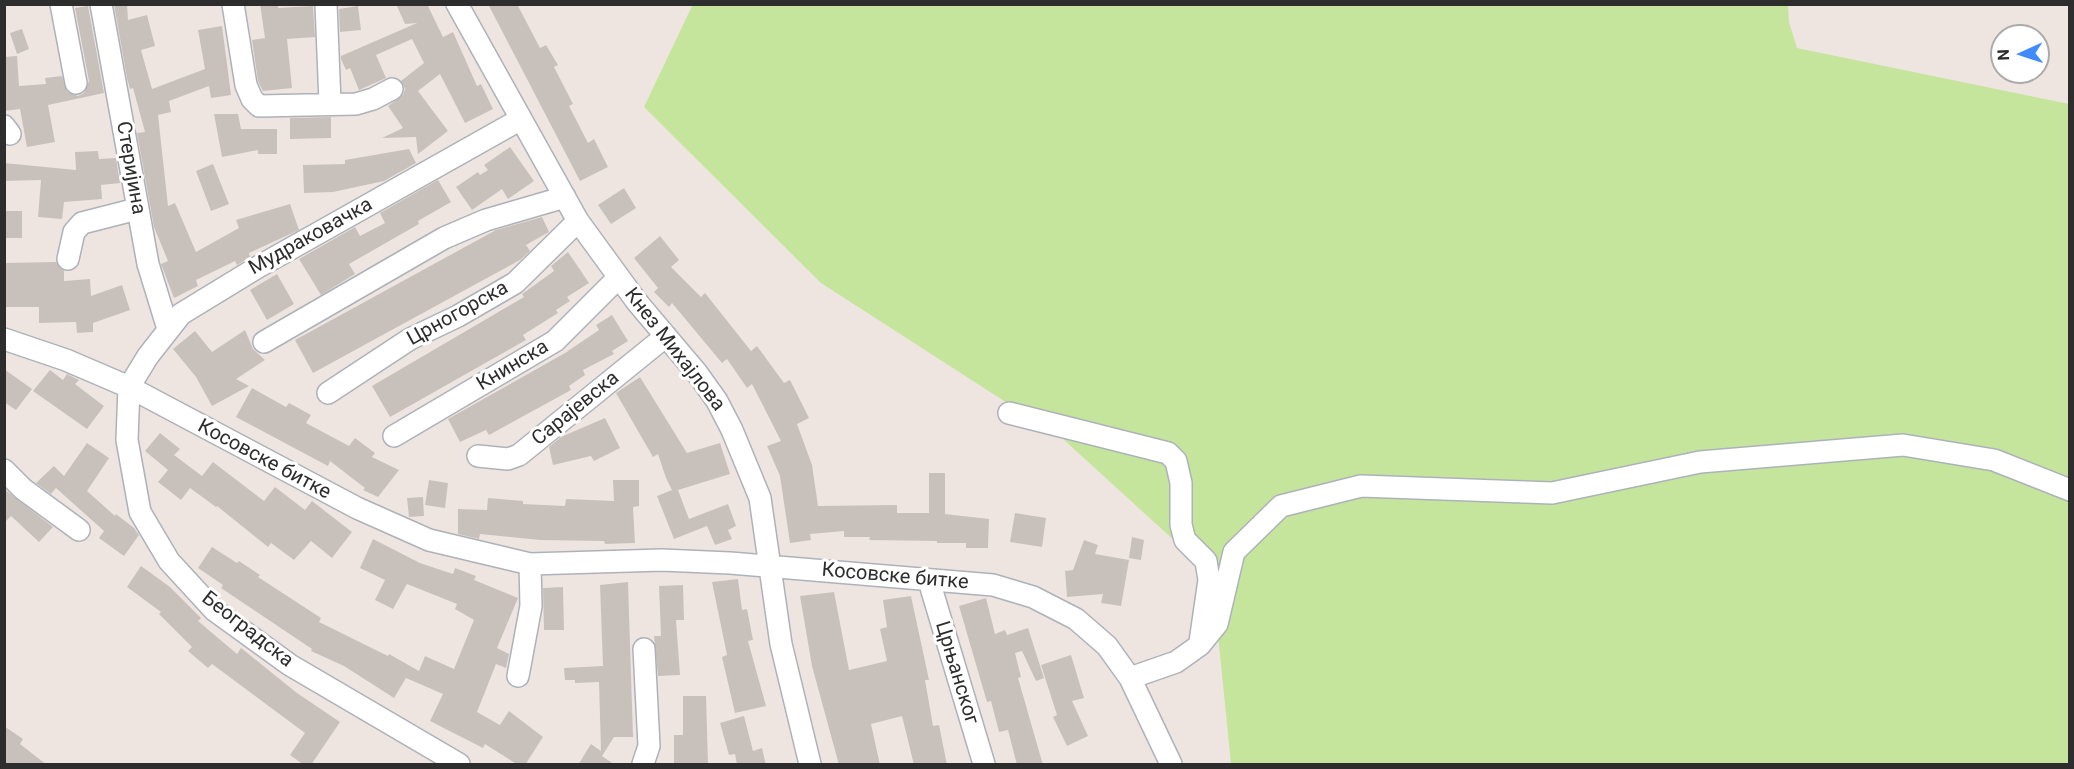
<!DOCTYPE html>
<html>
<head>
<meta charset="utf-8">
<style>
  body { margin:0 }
  #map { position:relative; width:2074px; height:769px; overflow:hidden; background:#efe5e0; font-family:Roboto,sans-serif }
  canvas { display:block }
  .frame { position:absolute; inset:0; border:6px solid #2d2d2d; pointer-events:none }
  .north { position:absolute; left:1990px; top:24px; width:60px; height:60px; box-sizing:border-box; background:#fff; border:2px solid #ababab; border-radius:50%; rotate:267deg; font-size:16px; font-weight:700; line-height:24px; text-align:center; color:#2d2d2d }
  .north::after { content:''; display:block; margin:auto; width:21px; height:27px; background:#408bfc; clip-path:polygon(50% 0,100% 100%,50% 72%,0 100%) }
</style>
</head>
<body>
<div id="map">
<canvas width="2074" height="769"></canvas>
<div class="frame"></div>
<div class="north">N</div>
</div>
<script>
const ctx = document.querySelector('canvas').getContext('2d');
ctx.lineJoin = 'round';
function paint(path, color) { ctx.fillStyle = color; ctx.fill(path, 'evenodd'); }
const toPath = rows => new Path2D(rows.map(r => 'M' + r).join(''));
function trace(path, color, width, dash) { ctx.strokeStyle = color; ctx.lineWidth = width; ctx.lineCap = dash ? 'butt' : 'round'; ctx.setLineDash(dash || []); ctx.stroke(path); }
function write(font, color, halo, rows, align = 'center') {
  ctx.font = font + ' Roboto,sans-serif'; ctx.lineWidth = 6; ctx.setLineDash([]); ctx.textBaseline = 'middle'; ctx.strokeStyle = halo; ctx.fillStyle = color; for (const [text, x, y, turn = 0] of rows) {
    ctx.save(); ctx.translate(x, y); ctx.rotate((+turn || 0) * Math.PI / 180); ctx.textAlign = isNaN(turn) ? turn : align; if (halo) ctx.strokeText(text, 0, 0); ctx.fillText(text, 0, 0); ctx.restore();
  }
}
paint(toPath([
  [693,4,1788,5,1789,22,1797,48,2069,104,2069,764,1231,764,1212,575,1063,439,821,283,644,107]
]), '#c5e59d');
paint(toPath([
  [114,4,127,4,128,20,147,15,155,46,141,50,152,89,205,69,198,30,222,26,231,95,211,98,209,86,169,101,171,112,158,115,168,206,175,203,196,252,239,228,236,220,290,204,299,230,249,253,250,257,237,265,235,261,196,280,198,286,174,298,161,264,168,261,154,227,137,133,145,132,133,88,130,89,127,78],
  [260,4,278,4,278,8,313,6,315,37,287,39,292,88,263,91,258,81,252,40,265,38],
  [396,4,427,4,443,37,453,32,477,86,481,84,493,109,465,123,440,74,418,91,448,131,418,154,416,137,382,138,403,128,388,106,403,95,405,89,401,81,424,63,412,39,376,55,386,78,359,90,350,68,346,70,341,59,341,56,417,23,405,24],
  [488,4,517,4,540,48,546,45,558,65,554,67,573,104,569,106,588,143,594,139,608,167,580,181],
  [88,6,104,93,48,105,55,142,27,147,20,109,4,111,4,57,17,56,19,86,46,84,45,78,62,76,67,92,78,96,84,93,89,81,75,8],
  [358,6,361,30,340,32,339,9],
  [22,29,29,49,17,54,10,33],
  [214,114,238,114,241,129,277,129,277,154,258,154,258,150,222,157],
  [331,117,331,138,290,139,290,118],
  [510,147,534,181,508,199,502,189,472,210,456,187,478,172,480,175,488,170,484,165],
  [409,149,416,163,384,181,333,192,304,193,303,165,345,164,345,160],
  [98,151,99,159,116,158,120,183,101,185,102,199,64,202,62,219,38,217,41,180,4,181,4,163,76,170,75,152],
  [213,164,229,204,211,211,196,171],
  [438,180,451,202,418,221,419,224,349,264,355,274,321,295,299,259,355,227,360,236,385,223,380,213],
  [624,188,636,208,611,224,598,205],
  [4,211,22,211,22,238,4,238],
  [542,217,549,232,526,245,530,251,520,260,313,373,295,340,496,230],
  [660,236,679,260,671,267,701,297,705,293,751,351,757,346,784,383,790,380,809,418,797,424,812,465,818,506,897,505,897,513,929,513,929,473,945,473,945,514,989,519,988,548,966,548,966,543,937,543,937,541,869,540,870,537,844,537,844,531,810,534,811,540,790,543,780,476,767,446,781,441,752,384,747,388,727,359,722,363,672,303,669,307,654,292,658,288,634,258],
  [568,252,589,283,567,297,570,301,556,310,558,313,523,335,526,340,390,417,372,386,524,297,522,294,554,271,551,266],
  [56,262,64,271,64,281,90,279,91,296,122,285,130,310,93,323,93,332,77,333,76,322,39,323,39,307,4,307,4,263],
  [277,274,294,304,267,320,250,290],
  [612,315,628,341,612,351,614,354,583,370,585,375,569,386,571,390,489,435,486,430,460,442,448,419,565,353,599,330,596,325],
  [245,330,253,349,265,360,236,379,249,386,212,406,196,377,173,349,195,331,212,352],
  [4,369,32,389,16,410,4,402],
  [50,370,63,380,67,374,79,380,75,384,104,406,87,429,33,391],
  [640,377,687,453,720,443,730,474,678,490,689,519,728,504,736,526,728,530,732,539,715,545,707,526,674,539,657,496,672,490,666,478,658,454,653,457,616,393],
  [252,388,286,407,289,403,311,415,306,423,349,446,355,438,375,453,372,457,399,470,378,497,363,490,365,488,330,461,328,466,236,417],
  [605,418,620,448,594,461,591,456,553,465,549,447,561,437],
  [160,433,180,449,174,455,202,476,213,462,264,501,275,487,305,510,312,501,352,532,332,558,311,541,294,560,271,543,268,547,217,506,216,507,190,488,181,500,158,482,168,470,145,451],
  [87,443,109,458,87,491,115,516,116,514,134,528,139,535,124,556,99,538,104,531,56,488,51,494,36,483,54,466,64,476],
  [429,480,448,483,445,508,425,505],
  [613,480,639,480,639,506,633,507,635,543,605,544,604,541,540,540,480,534,479,539,458,534,458,509,487,510,488,498,523,501,523,504,565,506,566,499,614,501],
  [4,489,53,527,39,542,11,516,4,523],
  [423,497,424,516,409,517,407,498],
  [1015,513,1046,518,1042,547,1010,542],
  [1132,537,1144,540,1141,560,1129,558],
  [373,539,420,563,453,574,455,568,476,576,474,580,518,598,497,648,509,654,506,668,496,664,477,712,500,725,509,711,543,737,525,765,518,765,485,744,483,748,430,721,443,694,406,678,394,698,344,666,311,651,312,649,221,588,223,585,198,568,212,547,237,563,239,561,260,575,258,577,321,618,319,622,388,656,389,654,419,671,425,656,454,669,474,620,455,609,457,604,407,584,393,609,375,600,385,580,360,568],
  [1084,540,1098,545,1095,554,1129,560,1121,606,1101,603,1103,594,1067,597,1065,571,1073,570],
  [141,566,170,587,201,618,198,621,237,654,241,648,297,693,340,722,311,765,304,765,290,755,305,733,212,664,208,668,188,651,192,647,159,614,161,612,127,587],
  [738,579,742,610,747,609,753,640,748,641,766,706,735,713,722,657,727,655,712,582],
  [628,582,633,737,614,737,602,756,615,765,578,765,591,744,601,751,599,682,575,683,575,680,565,680,564,668,603,666,600,585],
  [683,585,684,620,676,620,680,675,658,676,654,636,661,636,659,586],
  [563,587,564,630,544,630,543,588],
  [834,592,849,670,887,661,880,629,887,627,883,600,911,596,929,680,925,680,933,726,939,725,947,765,914,765,902,716,871,724,880,765,839,765,812,666,800,596],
  [986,598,995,634,1005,630,1007,635,1028,628,1044,678,1036,681,1022,651,1015,653,1021,677,1018,678,1043,765,1017,765,1008,730,999,732,991,701,987,702,959,606],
  [1071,655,1084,698,1072,701,1088,736,1067,746,1053,717,1057,715,1041,665],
  [683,696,706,696,708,765,674,765,674,735,683,735],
  [744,716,753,751,762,748,766,765,737,765,735,754,729,755,720,723],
  [4,726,23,739,20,744,47,765,4,765]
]), '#c8c1bb');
const minor = toPath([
  [61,4,76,83],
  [101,4,148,264,168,329],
  [233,4,246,85,252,99,259,106,356,104,373,99,392,89],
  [326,4,330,103],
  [457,4,578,221,637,302,697,373,717,401,732,430,760,498,781,644,810,764],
  [4,126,10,134],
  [68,259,74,232,82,223,137,209],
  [4,339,66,360,129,387,357,508,429,540,530,564,662,560,730,563,993,585,1033,597,1076,619,1107,646,1130,678,1171,764],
  [264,342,444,238,486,220,565,197],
  [328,393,410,339,458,316,515,283,578,221],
  [1009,413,1168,453,1176,461,1181,483,1181,525,1185,540,1206,561,1209,580,1200,642],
  [394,436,555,341,618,278],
  [478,456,508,459,519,455,666,336],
  [4,470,23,489,79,530],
  [929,581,984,764],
  [518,676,531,606,530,564],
  [1130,678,1176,662,1200,645,1217,624,1234,552,1281,506,1361,486,1552,493,1700,462,1903,445,1994,460,2070,490],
  [459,764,290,665,214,610,169,561,140,512,127,440,129,387,148,356,181,314,258,267,521,119],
  [643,764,649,746,644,649]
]);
trace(minor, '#adb2ba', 24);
trace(minor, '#fff', 21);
write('20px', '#2d2d2d', '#fff', [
  ["Стеријина",130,168,80],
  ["Мудраковачка",311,237,-29],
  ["Црногорска",458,314,-29],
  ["Кнез Михајлова",674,350,52],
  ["Книнска",513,366,-31],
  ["Сарајевска",576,409,-39],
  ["Косовске битке",264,460,28],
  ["Косовске битке",895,577,5],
  ["Београдска",247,630,38],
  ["Црњанског",956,673,73]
]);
</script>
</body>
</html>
